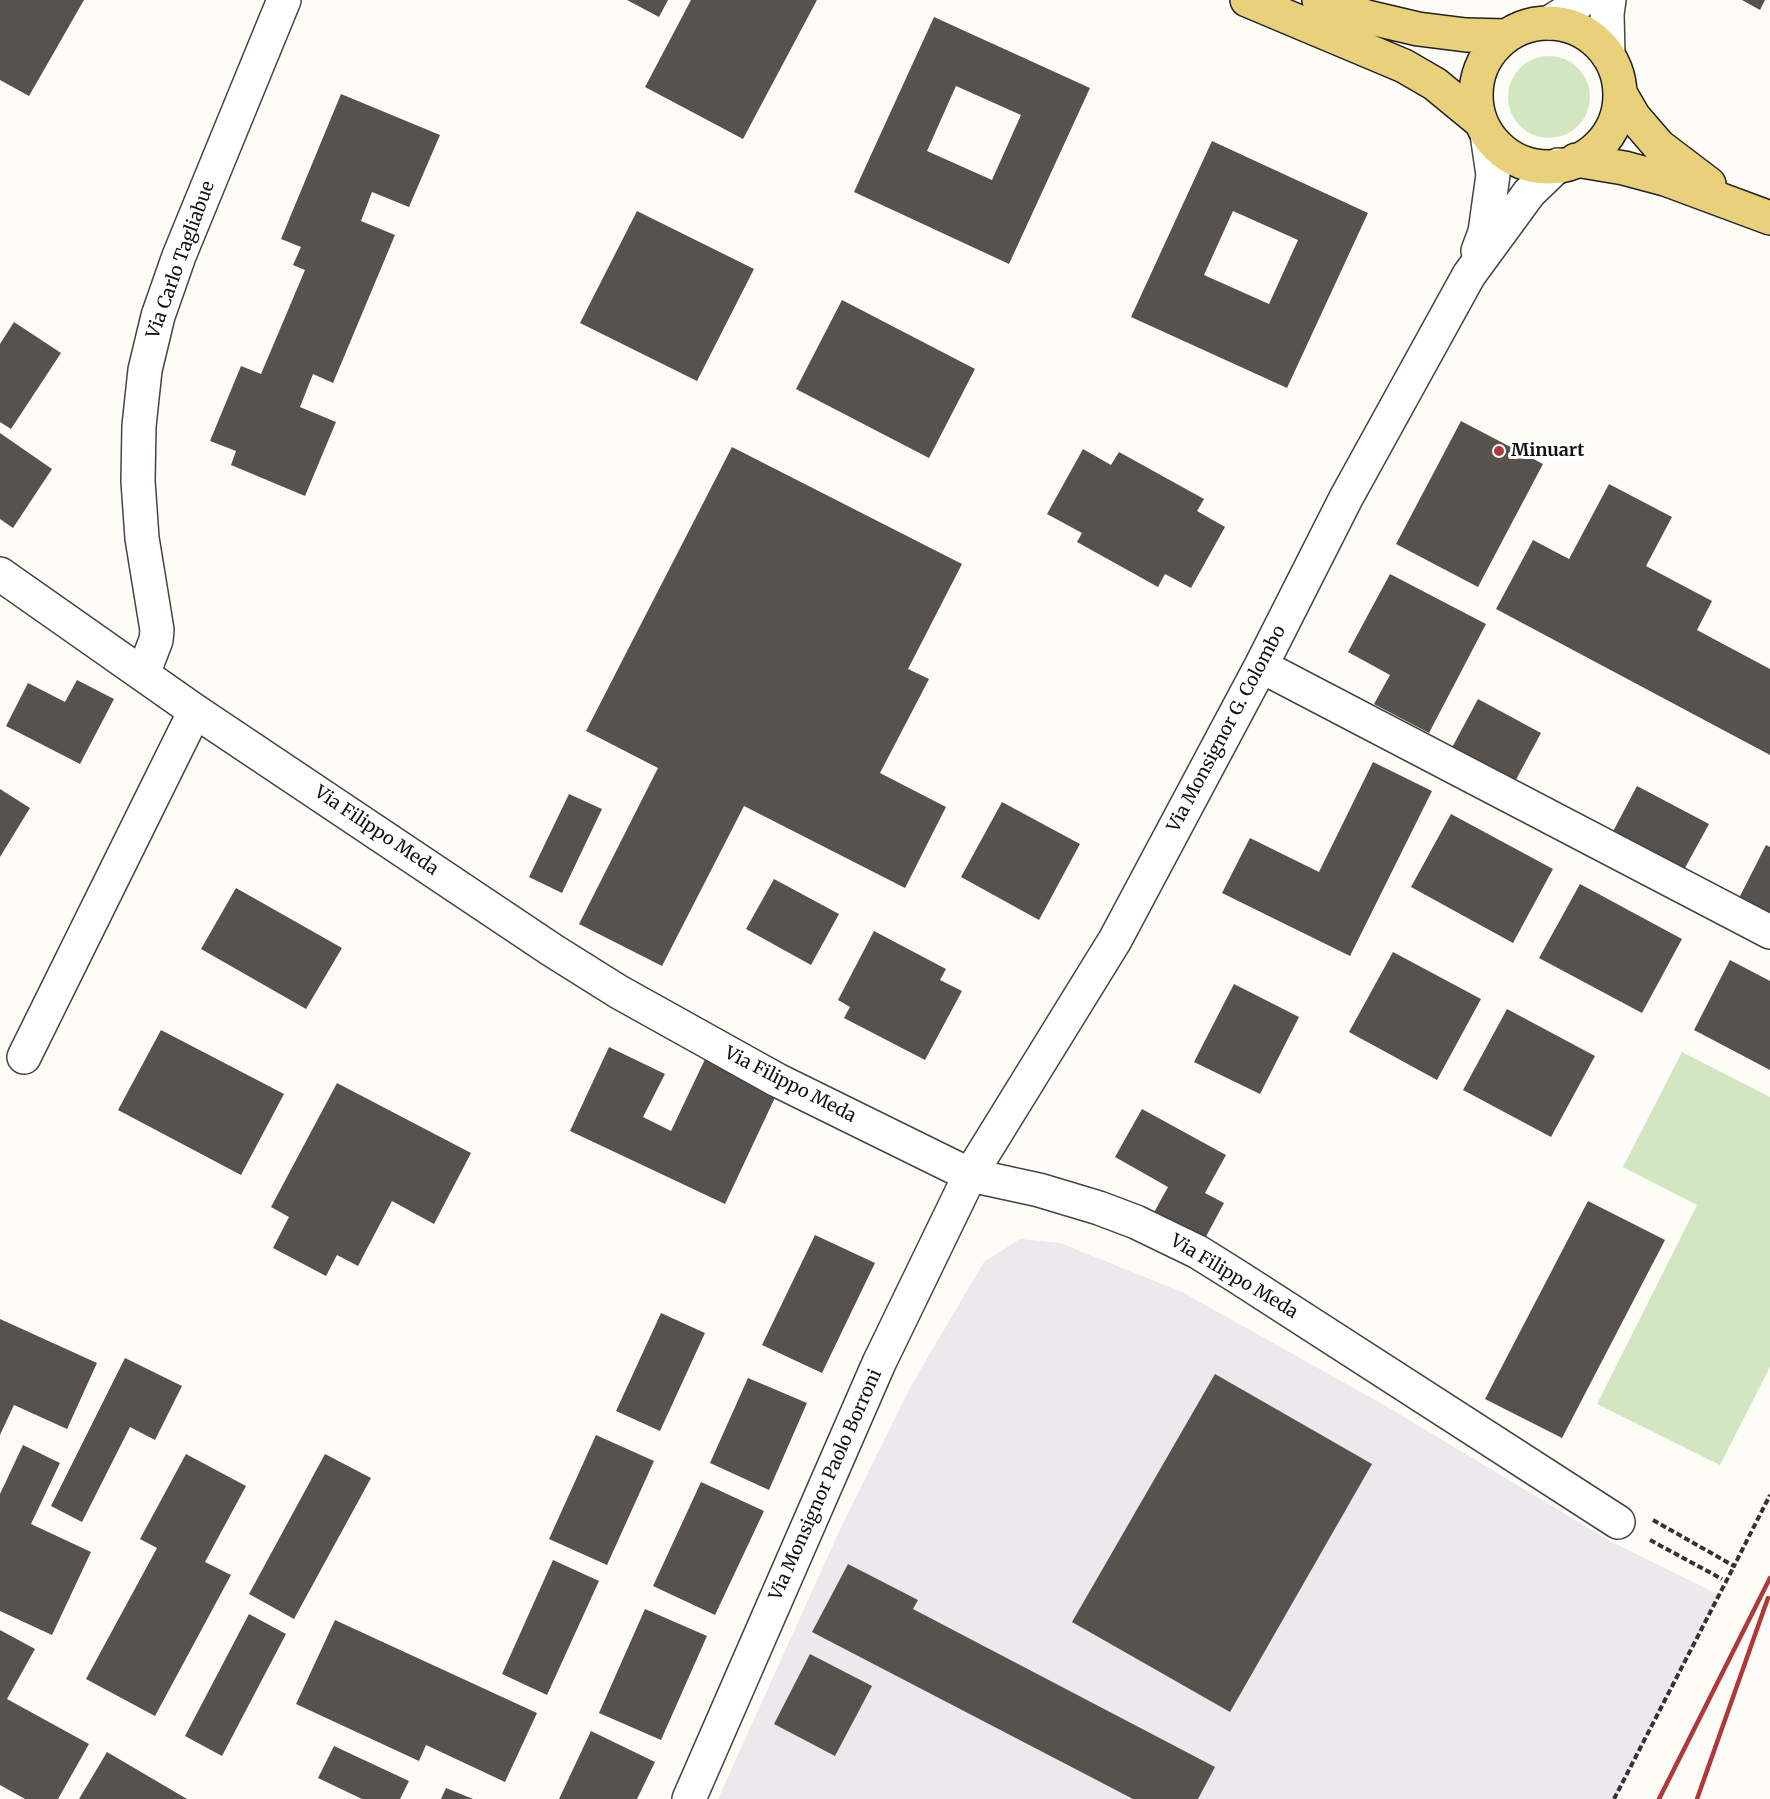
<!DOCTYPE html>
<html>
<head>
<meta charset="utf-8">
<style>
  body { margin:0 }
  canvas { display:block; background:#fefcf6 }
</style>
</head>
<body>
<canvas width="1770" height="1799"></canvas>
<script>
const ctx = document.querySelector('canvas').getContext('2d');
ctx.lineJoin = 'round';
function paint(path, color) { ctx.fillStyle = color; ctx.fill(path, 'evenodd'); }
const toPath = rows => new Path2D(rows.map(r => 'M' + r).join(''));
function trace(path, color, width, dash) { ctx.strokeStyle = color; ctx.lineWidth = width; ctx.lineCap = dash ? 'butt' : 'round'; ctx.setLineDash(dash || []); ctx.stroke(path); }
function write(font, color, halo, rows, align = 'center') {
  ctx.font = font + ' Merriweather,serif'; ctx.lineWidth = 6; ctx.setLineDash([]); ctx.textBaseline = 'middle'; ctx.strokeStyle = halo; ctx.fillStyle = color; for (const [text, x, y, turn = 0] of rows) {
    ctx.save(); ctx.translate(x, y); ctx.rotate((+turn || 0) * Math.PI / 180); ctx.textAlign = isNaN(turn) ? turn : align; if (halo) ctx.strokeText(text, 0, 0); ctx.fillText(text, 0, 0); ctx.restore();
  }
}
paint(toPath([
  [1020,1239,1060,1243,1182,1292,1384,1405,1610,1541,1719,1595,1614,1799,718,1799,843,1523,912,1384,984,1262]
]), '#ede7ee');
paint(toPath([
  '1508 97a41 41 0 1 1 82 0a41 41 0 1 1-82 0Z',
  [1682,1052,1770,1097,1770,1367,1720,1465,1597,1404,1697,1205,1623,1167]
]), '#d3e6c2');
paint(toPath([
  [0,0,84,0,29,96,0,80],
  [627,0,668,0,659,17],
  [691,0,817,0,743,139,645,87],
  [1742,0,1765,0,1760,10],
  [934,17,1090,88,1009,264,854,192],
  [956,86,1021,115,992,180,927,151],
  [341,94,440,135,409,207,372,192,361,221,395,235,333,383,313,374,300,407,336,422,305,496,231,465,236,451,210,441,241,366,261,374,305,270,293,265,301,247,281,239],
  [1212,141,1368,213,1287,388,1131,317],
  [1233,211,1298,240,1269,304,1204,275],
  [637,211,754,269,697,381,580,323],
  [842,300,975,369,929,458,796,389],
  [14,322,61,353,11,429,0,422,0,344],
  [1461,421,1543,464,1478,587,1396,544],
  [0,433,52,469,13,528,0,519],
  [732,447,962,564,908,669,929,679,880,773,946,807,905,888,744,806,662,966,579,924,658,768,586,731],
  [1083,449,1111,465,1119,452,1204,499,1197,511,1225,527,1191,588,1165,574,1158,587,1077,542,1082,533,1047,514],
  [1609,484,1672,517,1646,566,1712,601,1697,630,1770,669,1770,755,1496,609,1533,540,1569,559],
  [1390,574,1486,624,1429,733,1374,704,1390,675,1348,652],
  [77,680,114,699,80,764,6,726,28,683,65,702],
  [1478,699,1541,733,1511,789,1448,755],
  [1373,762,1432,791,1350,956,1222,893,1250,838,1319,872],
  [1637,786,1709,824,1680,877,1609,839],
  [0,789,30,808,0,857],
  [569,794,602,809,562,893,529,877],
  [1002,802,1080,844,1039,920,961,877],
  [1451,814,1553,869,1513,943,1411,887],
  [1766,845,1770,847,1770,919,1737,902],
  [774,879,839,914,811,965,746,929],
  [1580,884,1682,939,1642,1013,1539,958],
  [236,888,342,948,306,1009,201,949],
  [874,931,946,969,940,980,962,991,925,1060,844,1018,850,1007,838,1000],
  [1393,952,1481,999,1437,1080,1349,1032],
  [1730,960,1770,981,1770,1070,1694,1030],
  [1234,984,1299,1017,1260,1094,1194,1062],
  [1507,1009,1595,1056,1551,1137,1463,1090],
  [161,1030,284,1094,241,1175,118,1110],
  [609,1047,665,1074,643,1117,671,1131,707,1055,779,1089,725,1204,570,1131],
  [337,1083,471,1153,434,1224,392,1201,358,1266,337,1255,326,1276,273,1248,289,1217,271,1207],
  [1142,1109,1226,1155,1205,1193,1224,1203,1202,1244,1152,1216,1168,1187,1115,1157],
  [1588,1201,1665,1240,1562,1438,1485,1399],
  [815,1235,875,1263,822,1373,762,1345],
  [661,1313,705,1333,660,1431,616,1411],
  [0,1319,97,1363,67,1429,14,1405,0,1435],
  [125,1358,182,1386,155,1440,130,1427,82,1522,51,1506],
  [1215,1374,1372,1464,1230,1712,1072,1622],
  [748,1378,807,1403,769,1490,710,1463],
  [596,1435,654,1461,607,1565,549,1539],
  [23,1445,60,1463,31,1524,91,1552,52,1635,0,1611,0,1494],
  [186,1454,246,1486,205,1562,231,1575,155,1716,86,1679,157,1548,140,1539],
  [325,1454,371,1478,294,1619,249,1594],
  [701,1482,764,1511,715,1615,653,1586],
  [553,1560,599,1581,547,1695,502,1674],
  [848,1564,918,1600,913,1609,1215,1767,1198,1799,1133,1799,812,1632],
  [645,1609,707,1636,661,1740,599,1713],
  [249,1614,286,1634,222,1756,185,1736],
  [335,1620,537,1713,505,1782,426,1745,419,1761,296,1704],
  [0,1630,35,1649,7,1699,89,1744,58,1799,25,1799,0,1785],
  [810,1654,872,1686,835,1756,774,1724],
  [591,1731,655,1762,637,1799,559,1799],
  [334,1746,409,1781,400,1799,362,1799,318,1778],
  [107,1752,187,1799,79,1799],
  [446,1788,473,1799,441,1799]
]), '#58524e');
const minor = toPath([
  [1549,23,1574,7,1581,0],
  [1608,55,1607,14,1609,0],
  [1478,251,1485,232,1493,175,1487,134],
  [0,574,195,711,552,950,619,992,777,1080,970,1175,1039,1190,1099,1208,1136,1222,1198,1252,1238,1277,1618,1522],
  [1261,666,1770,932],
  [143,674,156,640,157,630,142,538,138,481,139,426,145,370,158,316,179,256,284,0],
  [24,1057,195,711],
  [689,1799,879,1363,970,1175,1115,940,1261,666,1346,498,1469,275,1529,193,1558,165]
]);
const major = toPath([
  [1247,0,1404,66,1435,84,1480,121],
  [1319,0,1367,17,1418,29,1466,35,1506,36],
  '1476 95a72 72 0 1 1 144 0a72 72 0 1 1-144 0Z',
  [1620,93,1634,117,1659,146,1709,184],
  [1576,160,1624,168,1665,179,1770,218]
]);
trace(minor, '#444', 36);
trace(major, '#222', 36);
trace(toPath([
  [1653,1520,1734,1566,1770,1495],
  [1650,1540,1722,1579],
  [1614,1799,1734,1566]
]), '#333', 4, [6, 3]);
trace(minor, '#fff', 33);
trace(major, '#e9d17b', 33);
trace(toPath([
  [1659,1799,1770,1578],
  [1697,1799,1768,1598]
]), '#b1383a', 4.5);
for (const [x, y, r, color] of [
  [1499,451,6,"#b1383a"]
]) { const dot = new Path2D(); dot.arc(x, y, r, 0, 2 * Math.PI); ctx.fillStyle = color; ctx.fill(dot); trace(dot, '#fff', 2); }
write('18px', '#111', '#fff', [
  ["Via Carlo Tagliabue",181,260,-70],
  ["Via Monsignor G. Colombo",1227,729,-62],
  ["Via Filippo Meda",376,831,34],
  ["Via Filippo Meda",790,1085,27],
  ["Via Filippo Meda",1234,1277,31],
  ["Via Monsignor Paolo Borroni",826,1485,-66]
]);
write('bold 18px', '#111', '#fff', [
  ["Minuart",1511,451]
], 'left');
</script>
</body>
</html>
